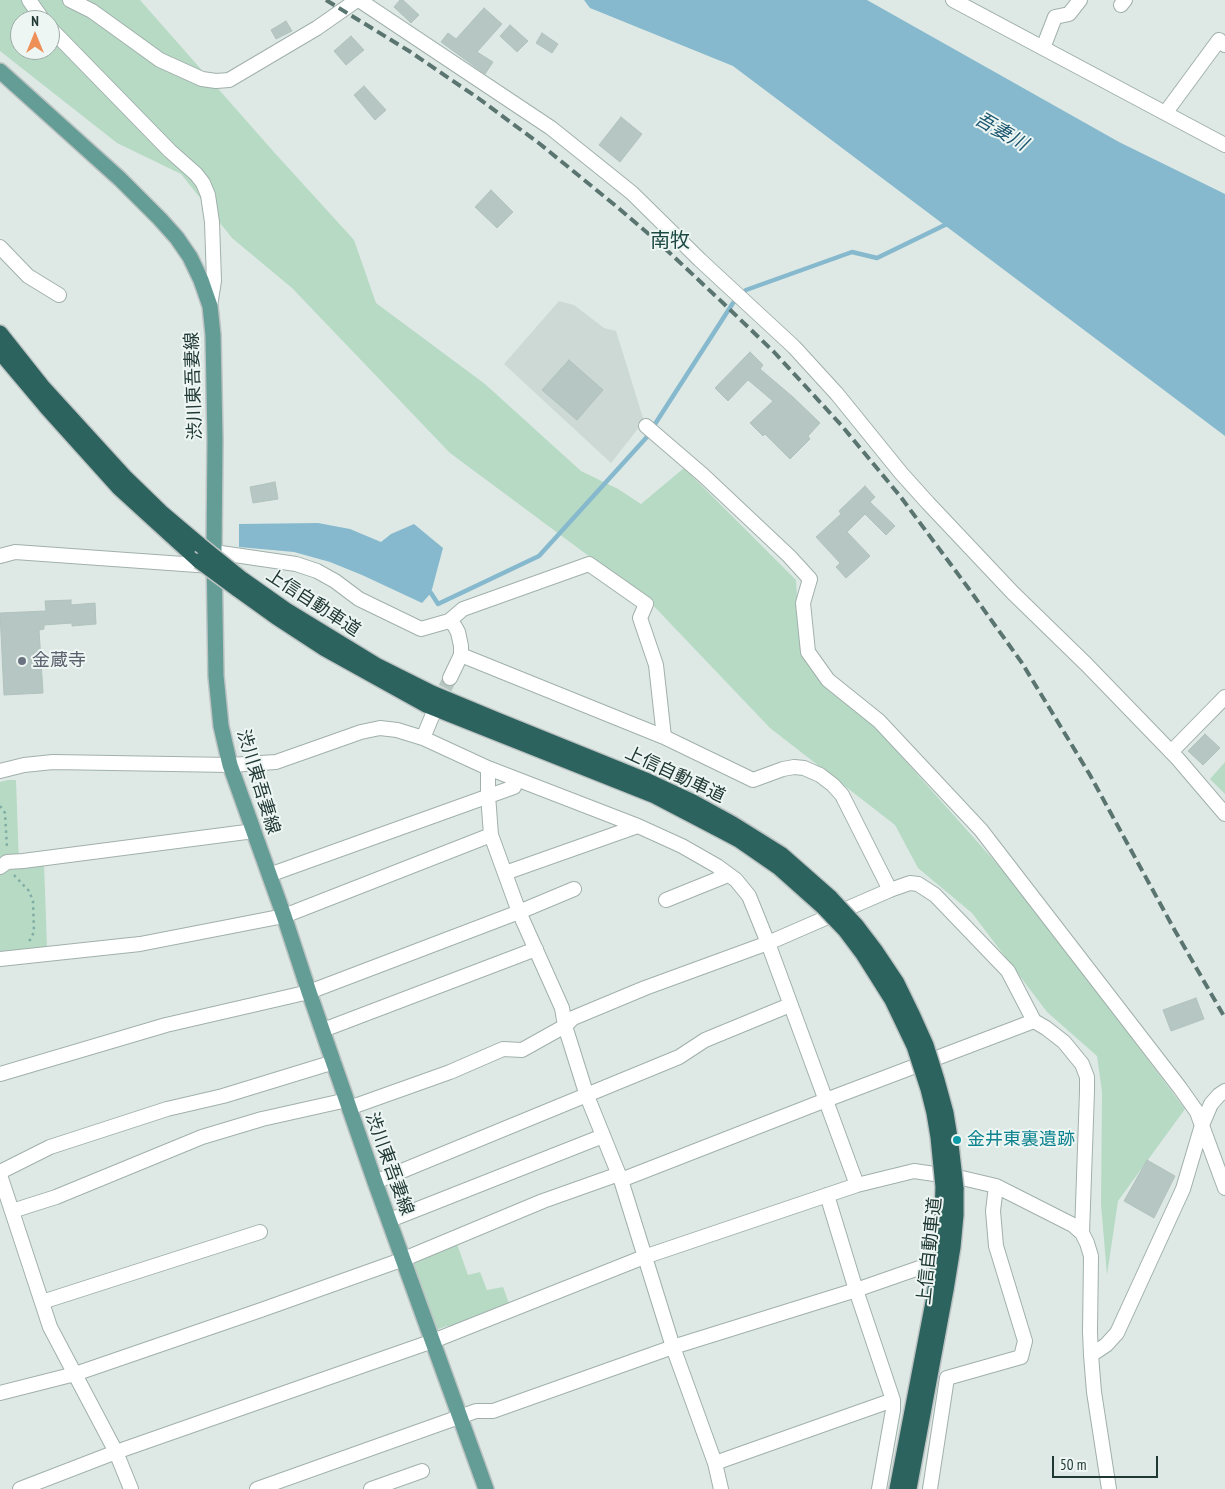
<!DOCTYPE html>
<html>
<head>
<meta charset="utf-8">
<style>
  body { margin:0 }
  #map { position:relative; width:1225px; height:1489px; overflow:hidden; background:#dee9e5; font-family:"PT Sans Narrow",sans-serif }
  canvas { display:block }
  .north { position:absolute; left:10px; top:10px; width:50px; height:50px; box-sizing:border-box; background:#eef6f3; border:1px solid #9caaa7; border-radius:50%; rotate:0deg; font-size:14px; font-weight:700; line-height:20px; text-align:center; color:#203834 }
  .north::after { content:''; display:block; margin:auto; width:18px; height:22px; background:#ed8f57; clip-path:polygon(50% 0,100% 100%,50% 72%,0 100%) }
  .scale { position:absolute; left:1052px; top:1456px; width:106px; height:22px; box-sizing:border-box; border:2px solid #203834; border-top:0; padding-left:6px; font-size:15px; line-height:18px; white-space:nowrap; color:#203834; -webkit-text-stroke:4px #eef6f3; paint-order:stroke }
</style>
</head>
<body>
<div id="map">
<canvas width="1225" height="1489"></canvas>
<div class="north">N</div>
<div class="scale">50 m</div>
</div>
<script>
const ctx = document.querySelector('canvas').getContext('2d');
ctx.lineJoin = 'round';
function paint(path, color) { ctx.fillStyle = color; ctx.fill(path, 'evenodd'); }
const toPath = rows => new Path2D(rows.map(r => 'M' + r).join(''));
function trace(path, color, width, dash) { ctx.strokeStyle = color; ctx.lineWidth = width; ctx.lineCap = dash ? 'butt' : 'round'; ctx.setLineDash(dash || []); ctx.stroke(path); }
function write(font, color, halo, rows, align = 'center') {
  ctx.font = font + ' "PT Sans Narrow","Noto Sans JP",sans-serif'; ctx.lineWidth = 4; ctx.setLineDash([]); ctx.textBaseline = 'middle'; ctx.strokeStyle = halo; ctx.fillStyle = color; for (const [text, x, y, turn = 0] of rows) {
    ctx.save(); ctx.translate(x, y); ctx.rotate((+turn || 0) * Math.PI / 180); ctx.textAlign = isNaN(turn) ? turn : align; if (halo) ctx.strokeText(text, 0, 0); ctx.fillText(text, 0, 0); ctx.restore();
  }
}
paint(toPath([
  [559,301,574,305,604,328,616,331,644,421,611,463,504,364]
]), '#ccd9d4');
paint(toPath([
  [0,0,140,0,273,151,354,240,376,303,485,384,581,471,618,489,641,504,684,468,796,580,800,647,820,682,877,729,1022,892,1185,1109,1118,1201,1107,1275,1101,1204,1102,1092,1097,1056,1047,1012,972,913,918,868,895,825,770,728,648,600,450,453,292,288,232,238,181,174,117,143,0,51],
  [20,20,50,20,50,50,20,50],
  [1225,762,1225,794,1210,779],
  [8,780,16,780,19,865,44,863,47,947,0,955,0,782],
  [457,1244,468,1275,480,1272,487,1290,503,1287,510,1306,452,1328,447,1326,436,1330,411,1260]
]), '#b7dac5');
paint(toPath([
  [584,0,867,0,1119,142,1225,194,1225,436,733,66,590,8],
  [318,523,350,529,381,542,391,534,414,524,443,548,431,593,422,603,362,575,330,562,294,552,239,547,239,524]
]), '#86b9cd');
trace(toPath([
  [431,593,438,604,539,556,646,438,733,303,746,290,852,252,877,258,949,223]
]), '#86b9cd', 4.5);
const building = toPath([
  [400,0,403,0,419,15,411,23,394,7,400,0],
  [484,8,502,24,477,52,493,62,485,74,441,42,448,33,456,39,484,8],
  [286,21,292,31,276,39,271,30,286,21],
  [510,25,528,41,517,52,500,36,510,25],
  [542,33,558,44,552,53,536,43,542,33],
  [351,36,364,50,346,65,334,51,351,36],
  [364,86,386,110,375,120,354,95,364,86],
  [621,117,642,134,620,162,599,145,621,117],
  [491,190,513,212,497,228,475,207,491,190],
  [750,352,763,365,760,369,793,397,820,423,808,436,810,439,790,459,765,434,763,436,750,423,773,401,748,380,728,401,715,388,750,352],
  [569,360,603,390,577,420,542,390,569,360],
  [275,482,278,499,253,503,250,487,275,482],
  [865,486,875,497,870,502,895,526,886,535,865,514,847,532,870,556,846,578,836,567,840,563,816,537,841,514,839,511,865,486],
  [71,600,71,605,95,603,96,624,72,626,72,623,44,625,44,629,39,630,43,693,4,695,0,613,46,611,45,601,71,600],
  [1205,734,1220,748,1203,765,1188,751,1205,734],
  [1196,998,1204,1019,1171,1031,1163,1010,1196,998],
  [1147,1160,1175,1176,1154,1218,1124,1201,1147,1160]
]);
paint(building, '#b6c6c2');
trace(building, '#b1c2bd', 1);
trace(toPath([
  [436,707,450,678]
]), '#b8c6c2', 14, [14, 7]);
const minor = toPath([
  [29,0,43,20],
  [70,0,92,11,160,60,202,79,216,81,229,80,317,28,357,0],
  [359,0,551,128,632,193,700,260,794,347,837,394,901,473,928,503,1013,593,1087,665,1178,759,1225,814],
  [953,0,1225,145],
  [1121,5,1125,0],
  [50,28,170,151,196,174,203,183,208,195,212,222,214,281,210,306],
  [1043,48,1055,17,1069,14,1080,0],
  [1166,112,1219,40,1225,45],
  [0,247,28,276,59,295],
  [646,426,703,475,789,556,810,579,803,603,808,652,828,680,879,721,981,830,1180,1088,1197,1112,1225,1188],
  [214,552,296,564,317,571,335,581,359,599,421,629,449,621,454,625,458,632,461,646,461,655,450,678],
  [0,556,15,552,211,566],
  [449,621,463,609,589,564,646,604,640,618,656,665,664,737],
  [461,655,664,737,753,780,783,769,794,767,804,768,820,775,833,785,842,795,890,890],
  [433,714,423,738,488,768,488,795,491,835,519,912,562,1008,565,1026,587,1096,621,1180,673,1347,715,1463,721,1489],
  [1171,752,1225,697],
  [488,768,638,826,682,846,717,866,736,880,749,896,768,943,857,1185],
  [0,771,24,765,53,762,230,765,276,762,361,732,380,728,397,730,423,738],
  [0,867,7,862,23,861,254,831],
  [505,873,638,826],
  [269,875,514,787],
  [666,900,728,875],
  [0,959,140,944,284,916,491,835],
  [323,1030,536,949],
  [0,1074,166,1025,309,992,519,912,574,889],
  [349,1108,450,1072,503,1049,522,1050,565,1026,573,1018,645,988,768,943,890,890,910,883,918,884,935,895,1008,971,1034,1021,1046,1028,1064,1042,1082,1064,1087,1077,1087,1091,1082,1233],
  [0,1172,50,1147,167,1109,223,1096,334,1062],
  [0,1175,50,1327,116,1452,131,1489],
  [621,1180,826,1100,1034,1021],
  [375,1182,679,1057,705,1040,790,1005],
  [827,1195,856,1290,893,1400],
  [12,1211,56,1197,202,1137,262,1119,347,1100],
  [390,1220,603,1136],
  [42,1302,260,1232],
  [0,1393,75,1374,261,1310,404,1259,543,1201,619,1174],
  [715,1463,893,1400,893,1410,879,1489],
  [20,1489,116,1452,433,1341,644,1257,857,1185,914,1171,962,1178,996,1186,1073,1225,1082,1233,1087,1243,1091,1256,1090,1332,1091,1355],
  [257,1489,476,1411,493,1411,673,1347,856,1290,919,1268],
  [371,1489,422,1471],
  [930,1489,947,1378,1021,1357,1025,1341,996,1246,993,1211,996,1186],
  [1109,1489,1094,1392,1091,1355,1106,1345,1117,1333,1183,1189,1202,1125,1211,1104,1219,1095,1225,1091]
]);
const major = toPath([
  [0,71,120,179,160,219,177,238,190,257,201,280,210,306,213,335,215,440,214,552,216,676,221,726,230,765,284,916,309,992,375,1182,486,1489]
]);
const highway = toPath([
  [0,333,42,386,126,478,161,512,200,545],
  [0,352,47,408,119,488,199,561],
  [242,579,286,610,376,665,432,693,497,720,648,781,693,802,733,824,781,854,831,898],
  [237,589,276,617,325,649,426,705,655,796,722,831,739,840,778,867,824,908],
  [897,1489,934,1297,941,1242,943,1187],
  [909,1489,946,1290,953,1247,956,1215,956,1188]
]);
trace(minor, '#a1b0ac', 16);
trace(major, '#bcc3c2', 18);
trace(highway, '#bcc3c2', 18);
trace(toPath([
  [0,806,5,813,7,848],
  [14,875,29,891,33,901,34,932,30,940,28,941]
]), '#7faca3', 2.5, [2.5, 4]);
trace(minor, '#fff', 14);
trace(major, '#639d96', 15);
trace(highway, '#2d635f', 15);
trace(toPath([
  [326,0,409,51,478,98,540,144,616,206,657,241,722,302,774,352,842,426,900,496,969,589,1022,663,1090,775,1174,929,1225,1018]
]), '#5a7470', 4, [10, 5]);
const highwayBridge = toPath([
  [200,545,242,579],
  [199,561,237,589],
  [831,898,856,925,875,950,897,983,913,1016,926,1045,937,1080,946,1113,951,1144,956,1188],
  [824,908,845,930,863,954,892,1000,914,1046,928,1089,934,1113,938,1137,943,1187]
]);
trace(highwayBridge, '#bcc3c2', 18, []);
trace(highwayBridge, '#2d635f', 15);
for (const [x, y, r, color] of [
  [22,661,5,"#6b7280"],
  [957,1140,5,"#0f9aa8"]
]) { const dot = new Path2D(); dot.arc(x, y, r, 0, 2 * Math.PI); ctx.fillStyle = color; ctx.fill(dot); trace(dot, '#eef6f3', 2); }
write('18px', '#203834', '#eef6f3', [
  ["渋川東吾妻線",194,386,-92],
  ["上信自動車道",313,603,33],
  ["上信自動車道",675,775,25],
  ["渋川東吾妻線",258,782,73],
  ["渋川東吾妻線",389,1164,70],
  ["上信自動車道",930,1251,-84]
]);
write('18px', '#5b616d', '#eef6f3', [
  ["金蔵寺",32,661]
], 'left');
write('18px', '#0d838f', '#eef6f3', [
  ["金井東裏遺跡",967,1140]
], 'left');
write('italic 19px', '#1d5871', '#eef6f3', [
  ["吾妻川",1001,132,30]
]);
write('20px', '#1d4944', '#eef6f3', [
  ["南牧",670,241]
]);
</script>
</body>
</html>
